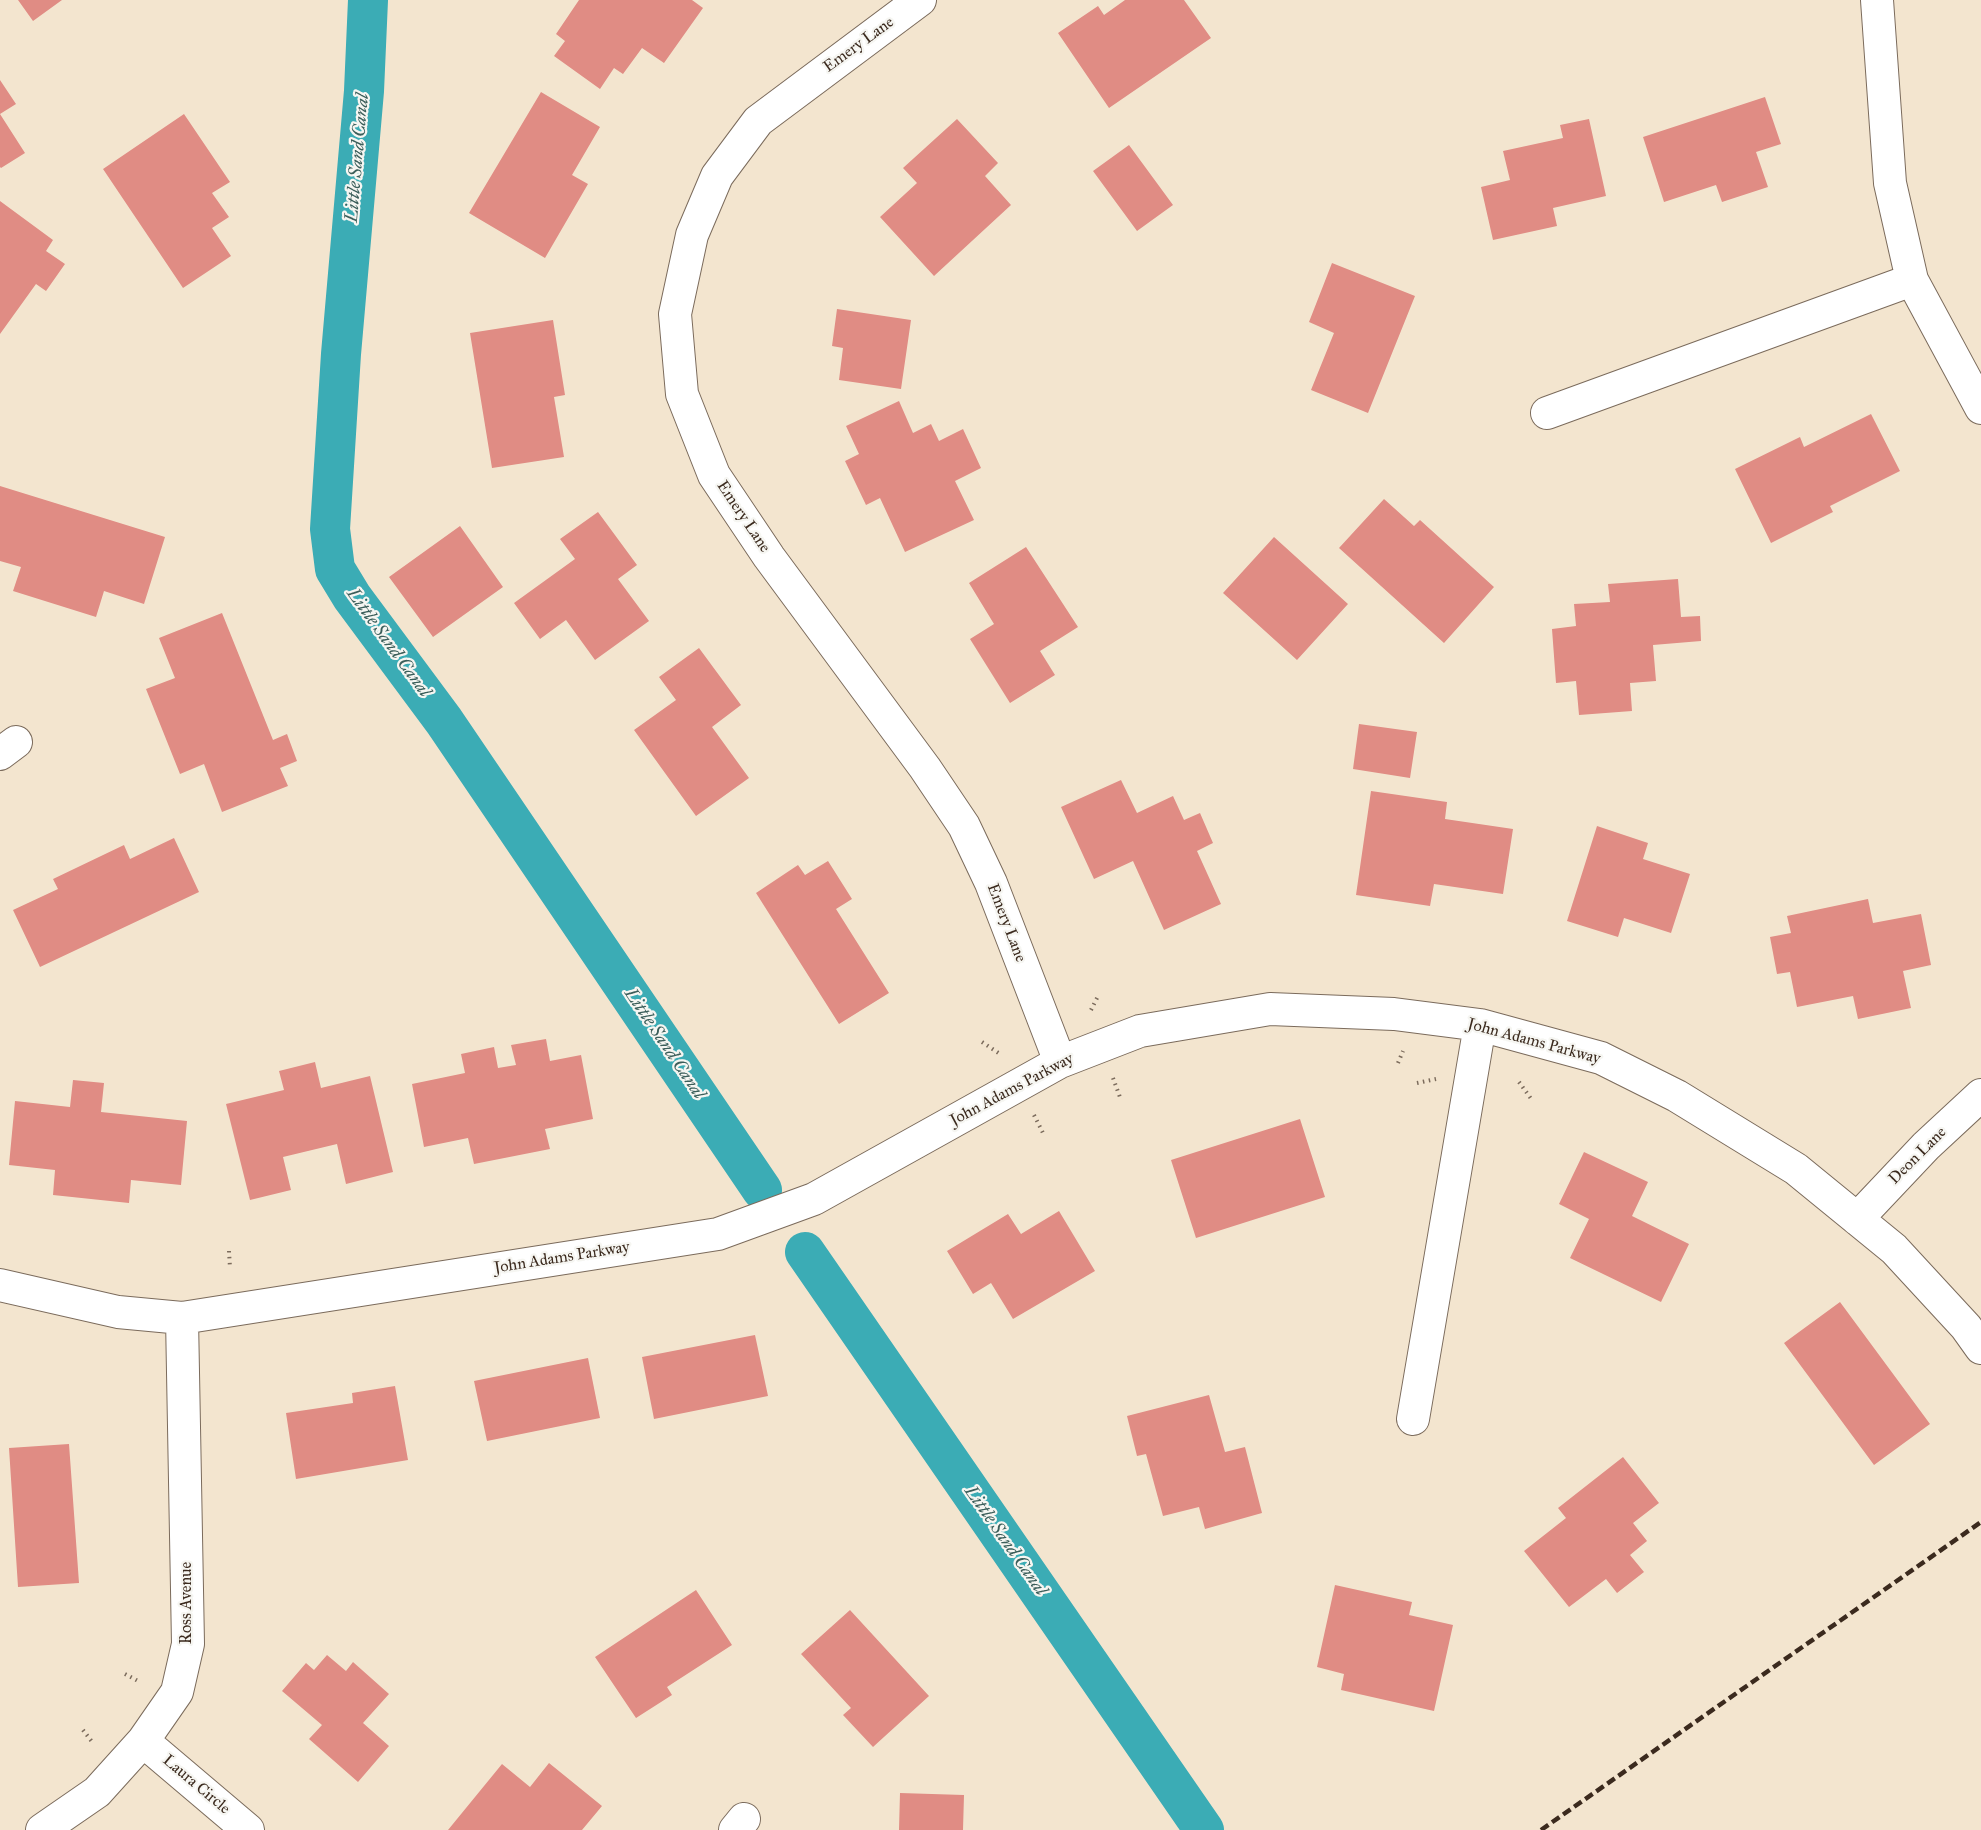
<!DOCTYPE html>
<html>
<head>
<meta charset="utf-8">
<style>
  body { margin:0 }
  canvas { display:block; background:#f3e5cf }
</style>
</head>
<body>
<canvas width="1981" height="1830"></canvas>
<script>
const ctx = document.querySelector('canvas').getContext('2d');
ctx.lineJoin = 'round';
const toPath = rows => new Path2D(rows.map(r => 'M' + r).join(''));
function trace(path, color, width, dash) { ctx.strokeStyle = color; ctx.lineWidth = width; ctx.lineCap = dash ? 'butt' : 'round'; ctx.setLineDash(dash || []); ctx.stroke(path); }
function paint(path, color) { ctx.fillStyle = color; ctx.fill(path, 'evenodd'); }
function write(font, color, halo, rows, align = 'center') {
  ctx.font = font + ' "IM FELL Great Primer",serif'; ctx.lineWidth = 4.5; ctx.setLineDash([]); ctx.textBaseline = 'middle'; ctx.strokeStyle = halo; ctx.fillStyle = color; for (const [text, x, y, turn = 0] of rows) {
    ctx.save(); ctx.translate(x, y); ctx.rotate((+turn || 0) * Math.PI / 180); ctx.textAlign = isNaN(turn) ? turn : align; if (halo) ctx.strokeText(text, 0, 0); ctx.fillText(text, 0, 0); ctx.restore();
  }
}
trace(toPath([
  [368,0,364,91,341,354,330,529,335,569,352,597,444,721,762,1190],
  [805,1252,1204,1830]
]), '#3bacb5', 40);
paint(toPath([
  [18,0,62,0,33,21],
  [579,0,692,0,703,8,664,63,642,48,623,74,614,68,600,89,554,56,565,41,556,34],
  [1125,0,1184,0,1211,38,1109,108,1058,33,1098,6,1104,15],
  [0,80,16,104,0,114,25,153,1,168,0,167],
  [541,92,600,127,572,175,588,184,545,258,469,213],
  [1765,97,1781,144,1756,152,1768,187,1722,202,1716,185,1664,202,1643,137],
  [184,114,230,182,212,193,229,217,212,228,231,256,183,288,103,169],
  [957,119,998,163,985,176,1011,205,934,276,880,217,917,183,903,168],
  [1589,119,1606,196,1553,208,1557,226,1493,240,1481,187,1510,180,1503,151,1563,138,1560,125],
  [1129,145,1173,205,1137,231,1093,171],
  [0,201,53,240,46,251,65,264,46,291,36,284,0,334],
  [1332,263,1415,296,1368,413,1311,390,1334,333,1309,322],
  [837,309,911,320,901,389,839,380,843,348,832,346],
  [553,320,565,395,554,397,564,457,492,468,470,333],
  [899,401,913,433,931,424,939,441,963,429,981,468,955,481,974,520,905,552,880,498,866,505,845,461,859,454,846,426],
  [1871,414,1900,471,1830,506,1833,512,1771,543,1735,469,1800,437,1804,447],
  [0,486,165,537,144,604,104,591,96,617,13,591,21,567,0,561],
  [1384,499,1414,526,1420,520,1494,587,1444,643,1339,548],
  [598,512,637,565,618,579,649,621,595,660,566,620,540,639,514,603,575,559,560,539],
  [460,526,503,587,433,637,389,577],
  [1274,537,1348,604,1297,660,1223,593],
  [1026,547,1078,627,1040,651,1055,675,1010,703,970,639,994,624,969,583],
  [1678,579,1681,617,1700,616,1701,641,1653,645,1656,681,1630,683,1632,711,1579,715,1576,681,1556,683,1552,629,1576,626,1574,604,1610,602,1608,584],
  [222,613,273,740,287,734,297,761,280,768,288,786,222,812,204,764,180,774,146,689,175,678,159,638],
  [699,648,741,705,712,727,749,778,696,816,634,730,676,700,659,677],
  [1359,724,1417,732,1410,778,1353,769],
  [1121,780,1137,813,1173,796,1184,820,1200,813,1213,843,1197,851,1221,904,1164,930,1133,861,1094,879,1061,807],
  [1371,791,1447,802,1445,819,1513,829,1503,894,1434,884,1430,906,1356,895],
  [1597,826,1648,843,1643,859,1690,874,1671,933,1624,918,1618,937,1567,921],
  [174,838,199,892,40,967,13,910,58,889,53,879,124,845,130,859],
  [828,861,852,899,836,909,889,993,839,1024,756,893,798,865,805,875],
  [1868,899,1873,923,1921,914,1931,965,1903,971,1911,1008,1858,1019,1853,996,1797,1007,1790,972,1777,974,1770,937,1791,933,1787,916],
  [546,1039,550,1061,581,1055,593,1119,545,1129,550,1149,474,1164,468,1138,424,1147,412,1084,465,1073,461,1054,494,1047,498,1068,516,1065,511,1045],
  [315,1062,321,1088,370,1076,393,1172,346,1184,337,1144,283,1157,291,1190,250,1200,226,1104,284,1090,279,1071],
  [73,1080,104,1083,101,1112,187,1121,181,1185,131,1180,129,1203,53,1195,55,1170,9,1165,15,1101,70,1107],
  [1300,1119,1325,1197,1196,1238,1171,1160],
  [1584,1152,1648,1182,1632,1216,1689,1244,1661,1302,1570,1258,1589,1219,1559,1204],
  [1059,1211,1095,1271,1013,1319,991,1283,973,1294,947,1251,1008,1214,1021,1234],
  [1840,1302,1930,1424,1874,1465,1784,1343],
  [755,1335,768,1396,654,1419,642,1357],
  [588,1358,600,1418,487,1441,474,1381],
  [395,1386,408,1460,296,1479,286,1413,353,1403,352,1393],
  [1209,1395,1225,1452,1245,1447,1262,1513,1205,1529,1199,1507,1163,1516,1146,1454,1137,1456,1127,1416],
  [69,1444,79,1583,18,1587,9,1448],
  [1623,1457,1659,1503,1633,1523,1647,1541,1630,1555,1644,1572,1617,1593,1606,1579,1569,1607,1524,1551,1566,1518,1558,1508],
  [1335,1585,1412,1602,1409,1615,1453,1625,1434,1711,1341,1690,1344,1674,1317,1667],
  [696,1590,732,1645,667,1687,672,1695,636,1718,595,1657],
  [850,1610,929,1696,873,1747,843,1715,851,1708,801,1654],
  [327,1655,346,1671,353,1662,389,1694,363,1723,389,1746,358,1782,309,1739,322,1725,282,1691,306,1663,314,1670],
  [549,1763,602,1806,582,1830,448,1830,502,1764,530,1787],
  [900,1793,964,1795,963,1830,899,1830]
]), '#e08c84');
const street = toPath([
  [920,0,758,121,717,176,692,235,675,314,682,394,714,475,769,557,925,768,964,826,991,883,1060,1062],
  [1877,0,1890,183,1912,280,1981,408],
  [1547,413,1912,280],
  [0,754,16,742],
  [1857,1219,1926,1146,1981,1095],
  [0,1285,118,1312,182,1318,718,1234,814,1199,1060,1062,1140,1031,1270,1009,1394,1014,1480,1025,1601,1058,1677,1096,1796,1169,1894,1249,1966,1327,1981,1348],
  [1413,1419,1480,1025],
  [143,1741,248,1830],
  [42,1830,97,1792,143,1741,177,1692,188,1644,182,1318],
  [735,1830,744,1819]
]);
trace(street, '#7b6b5c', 34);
trace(toPath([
  [1091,1010,1099,994],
  [982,1042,1000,1054],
  [1398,1063,1403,1051],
  [1113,1078,1121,1100],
  [1519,1082,1532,1100],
  [1417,1083,1436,1079],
  [1034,1115,1043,1133],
  [229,1251,230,1268],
  [125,1674,140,1682],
  [83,1730,93,1743]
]), '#7b6b5c', 4, [1.5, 4.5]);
trace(street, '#fff', 32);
trace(toPath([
  [1541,1830,1981,1522]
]), '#3b2a1e', 4.5, [9, 4.5]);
write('16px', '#3b2a1e', '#f6f6f2', [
  ["Emery Lane",859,45,-36],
  ["Emery Lane",743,517,56],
  ["Emery Lane",1006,923,69],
  ["John Adams Parkway",1534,1042,15],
  ["John Adams Parkway",1012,1090,-28],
  ["Deon Lane",1918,1156,-45],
  ["John Adams Parkway",562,1258,-9],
  ["Ross Avenue",187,1603,-90],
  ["Laura Circle",196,1785,40]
]);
write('italic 18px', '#3b5e5a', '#f6f6f2', [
  ["Little Sand Canal",358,158,-85],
  ["Little Sand Canal",388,643,54],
  ["Little Sand Canal",664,1044,56],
  ["Little Sand Canal",1005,1541,55]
]);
</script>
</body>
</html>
